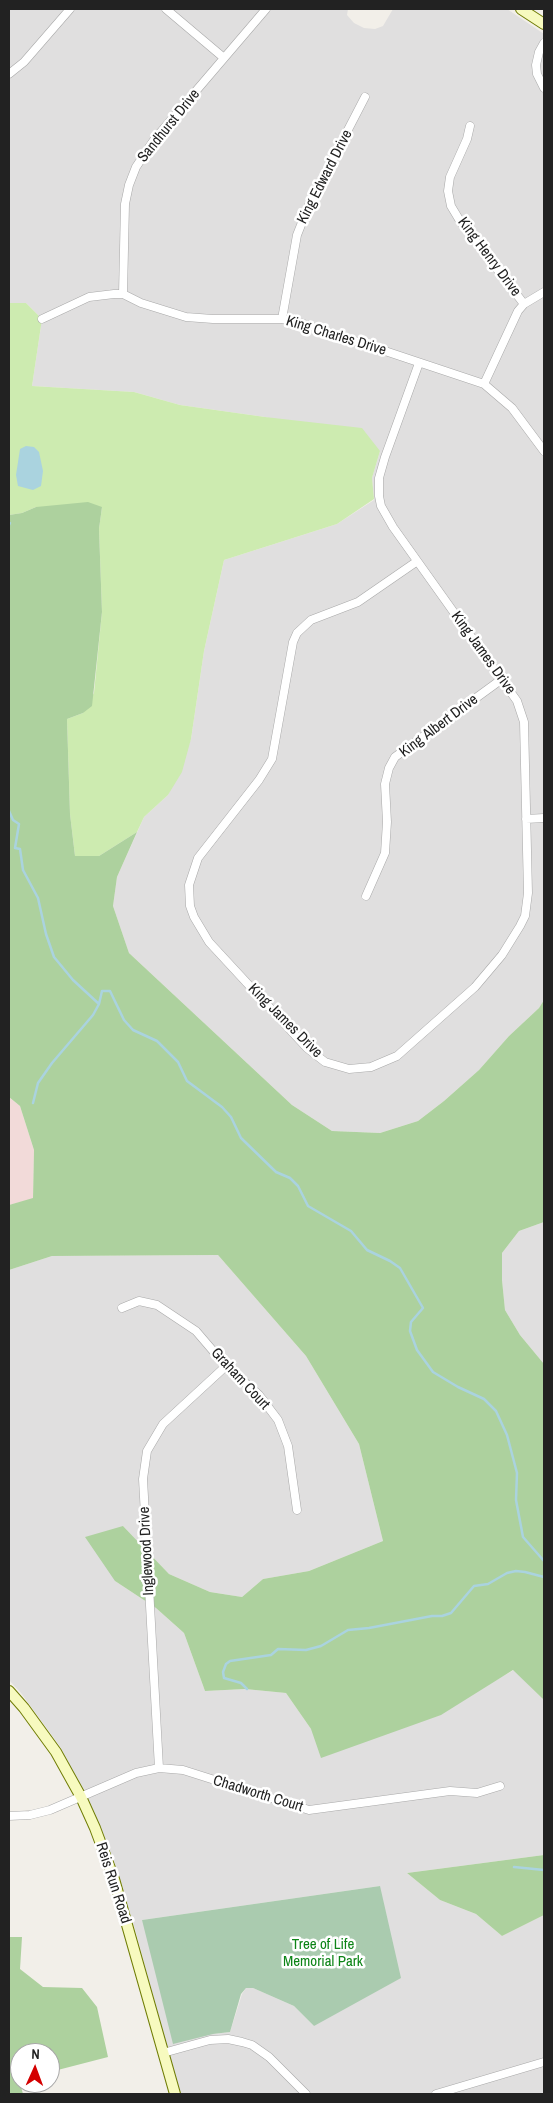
<!DOCTYPE html>
<html>
<head>
<meta charset="utf-8">
<style>
  body { margin:0 }
  #map { position:relative; width:553px; height:2103px; overflow:hidden; background:#f2efe9; font-family:"Archivo Narrow",sans-serif }
  canvas { display:block }
  .frame { position:absolute; inset:0; border:10px solid #222; pointer-events:none }
  .north { position:absolute; left:10px; top:2043px; width:50px; height:50px; box-sizing:border-box; background:#fff; border:1px solid #a7a7a7; border-radius:50%; rotate:2deg; font-size:14px; font-weight:700; line-height:20px; text-align:center; color:#222 }
  .north::after { content:''; display:block; margin:auto; width:18px; height:22px; background:#d40000; clip-path:polygon(50% 0,100% 100%,50% 72%,0 100%) }
</style>
</head>
<body>
<div id="map">
<canvas width="553" height="2103"></canvas>
<div class="frame"></div>
<div class="north">N</div>
</div>
<script>
const ctx = document.querySelector('canvas').getContext('2d');
ctx.lineJoin = 'round';
function paint(path, color) { ctx.fillStyle = color; ctx.fill(path, 'evenodd'); }
const toPath = rows => new Path2D(rows.map(r => 'M' + r).join(''));
function trace(path, color, width, dash) { ctx.strokeStyle = color; ctx.lineWidth = width; ctx.lineCap = dash ? 'butt' : 'round'; ctx.setLineDash(dash || []); ctx.stroke(path); }
function write(font, color, halo, rows, align = 'center') {
  ctx.font = font + ' "Archivo Narrow",sans-serif'; ctx.lineWidth = 5; ctx.setLineDash([]); ctx.textBaseline = 'middle'; ctx.strokeStyle = halo; ctx.fillStyle = color; for (const [text, x, y, turn = 0] of rows) {
    ctx.save(); ctx.translate(x, y); ctx.rotate((+turn || 0) * Math.PI / 180); ctx.textAlign = isNaN(turn) ? turn : align; if (halo) ctx.strokeText(text, 0, 0); ctx.fillText(text, 0, 0); ctx.restore();
  }
}
paint(toPath([
  [9,9,348,9,347,15,354,23,364,28,375,29,383,26,393,9,507,9,544,34,544,1000,539,1008,509,1036,479,1070,444,1101,418,1121,380,1133,332,1131,292,1105,129,953,113,906,117,877,144,817,168,795,191,739,204,651,224,560,337,524,374,500,372,478,380,451,265,417,180,405,134,392,32,386,42,319,26,303,9,303],
  [544,1222,544,1364,520,1335,505,1310,502,1280,502,1253,519,1231],
  [218,1255,306,1356,359,1444,383,1541,309,1571,263,1579,242,1597,210,1592,169,1574,123,1526,115,1581,156,1608,184,1633,205,1691,245,1689,286,1693,311,1729,496,1680,514,1670,544,1700,544,1855,407,1873,440,1900,476,1914,502,1936,544,1915,544,2094,180,2094,133,1922,118,1874,101,1828,61,1748,21,1693,9,1680,9,1270,52,1256],
  [380,1886,314,2026,294,2006,253,1988,246,1988,242,1994,230,2032,213,2034,142,1920]
]), '#e0dfdf');
paint(toPath([
  [9,1097,20,1106,34,1150,33,1199,9,1205]
]), '#f2dad9');
paint(toPath([
  [9,303,26,303,42,319,32,386,134,392,180,405,265,417,362,428,380,451,372,478,374,499,337,524,224,560,204,651,191,739,182,772,168,795,144,817,137,832,99,856,75,856,70,814,67,719,83,713,94,693,102,612,99,529,102,507,36,507,22,513,9,515]
]), '#cdebb0');
paint(toPath([
  [88,502,102,507,99,529,102,612,92,706,83,713,67,719,70,814,75,856,99,856,137,832,117,877,113,906,129,953,292,1105,332,1131,380,1133,418,1121,444,1101,479,1070,509,1036,539,1008,544,1000,544,1222,519,1231,502,1253,502,1280,505,1310,520,1335,544,1364,544,1700,513,1670,441,1715,321,1758,311,1729,286,1693,245,1689,205,1691,184,1633,156,1608,115,1581,85,1537,123,1526,169,1574,210,1592,242,1597,263,1579,309,1571,383,1541,359,1444,306,1356,218,1255,52,1256,9,1270,9,1205,33,1198,34,1150,20,1106,9,1097,9,515,22,513,36,507],
  [544,1855,544,1915,502,1936,476,1914,440,1900,407,1873],
  [9,1937,22,1937,20,1969,43,1987,82,1988,97,2007,108,2057,50,2072,50,2053,20,2053,20,2083,23,2094,9,2094]
]), '#add19e');
paint(toPath([
  [380,1886,401,1978,314,2026,294,2006,253,1988,246,1988,241,1994,230,2032,213,2034,173,2044,142,1920]
]), '#aacbaf');
paint(toPath([
  [26,446,34,447,39,452,43,471,41,486,33,490,18,486,16,475,20,449]
]), '#aad3df');
trace(toPath([
  [9,525,10,523],
  [9,811,13,820,19,824,15,848,20,849,23,870,38,898,46,934,54,957,73,980,99,1004,102,991,110,991,124,1020,133,1030,157,1041,178,1062,187,1081,222,1107,231,1117,241,1138,276,1172,290,1178,298,1186,308,1206,351,1231,367,1250,390,1261,400,1268,423,1308,411,1322,410,1331,417,1350,433,1372,458,1387,484,1399,496,1411,507,1435,517,1473,516,1500,523,1537,544,1561],
  [33,1103,38,1083,52,1063,93,1015,99,1004],
  [247,1689,241,1683,224,1678,223,1672,226,1664,230,1661,271,1655,278,1649,306,1650,321,1646,348,1630,369,1628,432,1616,442,1616,451,1613,474,1586,488,1584,507,1573,516,1571,525,1572,544,1577],
  [514,1867,544,1870]
]), '#aad3df', 2.5);
const street = toPath([
  [166,9,224,58],
  [544,43,539,52,536,65,537,74,544,88],
  [9,74,24,62,70,9],
  [470,126,467,139,450,177,448,191,451,206,460,221,524,304],
  [123,294,125,204,129,185,136,167,154,140,266,9],
  [42,319,89,297,114,294,123,294,141,303,186,317,213,319,282,319,301,323,484,384,512,408,544,451],
  [282,319,297,235,309,205,365,97],
  [484,384,518,311,524,304,544,292],
  [416,562,358,602,311,620,297,633,293,642,272,759,259,780,198,858,189,885,190,906,194,917,209,942,307,1048,325,1062,349,1069,371,1067,397,1056,475,987,502,955,520,926,525,916,528,893,524,722,517,701,393,527,381,506,379,496,379,478,385,457,419,363],
  [526,819,544,818],
  [366,896,385,853,387,822,385,784,389,768,395,757,502,679],
  [122,1308,139,1301,157,1305,196,1331,226,1366,259,1395,278,1420,288,1446,297,1510],
  [159,1768,143,1479,147,1451,163,1424,226,1366],
  [9,1816,30,1815,50,1810,136,1773,159,1768,183,1770,309,1810,450,1791,477,1793,500,1786],
  [163,2053,210,2040,228,2039,242,2042,252,2045,269,2057,306,2094],
  [436,2094,544,2062]
]);
const secondary = toPath([
  [521,9,544,24],
  [9,1691,24,1708,56,1752,81,1797,95,1828,114,1879,175,2094]
]);
trace(street, '#a9a9a9', 9);
trace(secondary, '#707d05', 12);
trace(street, '#fff', 8);
trace(secondary, '#f7fabf', 10);
write('15px', '#222', '#fff', [
  ["Sandhurst Drive",169,126,-51],
  ["King Edward Drive",325,177,-63],
  ["King Henry Drive",489,257,53],
  ["King Charles Drive",336,336,17],
  ["King James Drive",483,653,54],
  ["King Albert Drive",439,726,-37],
  ["King James Drive",285,1021,45],
  ["Graham Court",240,1379,47],
  ["Inglewood Drive",147,1551,-93],
  ["Chadworth Court",258,1794,17],
  ["Reis Run Road",113,1883,72]
]);
write('15px', '#0c8416', '#fff', [
  ["Tree of Life",323,1945],
  ["Memorial Park",323,1962]
]);
</script>
</body>
</html>
